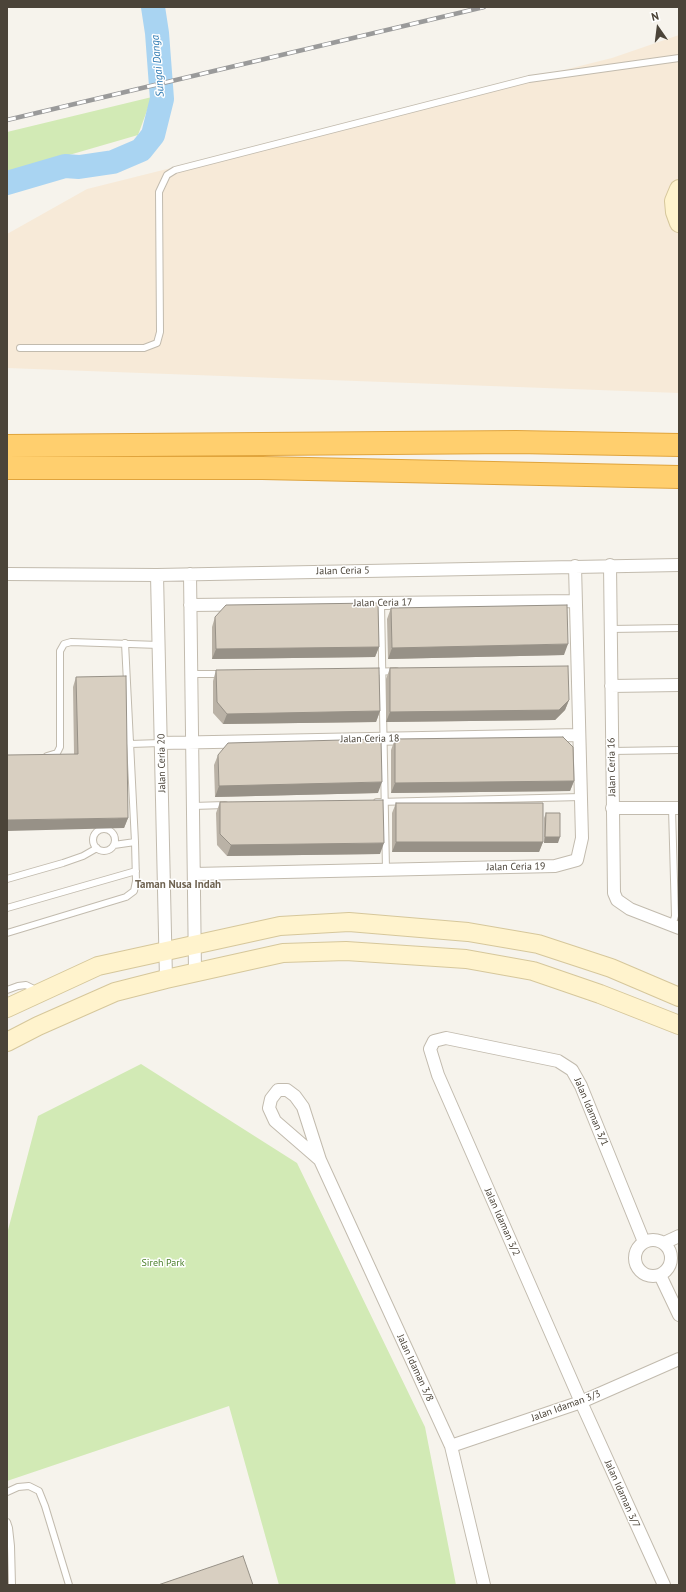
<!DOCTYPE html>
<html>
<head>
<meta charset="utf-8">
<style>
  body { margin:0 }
  #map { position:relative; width:686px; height:1592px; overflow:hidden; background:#f6f3ec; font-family:"PT Sans",sans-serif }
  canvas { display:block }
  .frame { position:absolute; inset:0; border:8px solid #4b4439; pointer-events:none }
  .north { position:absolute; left:638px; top:8px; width:40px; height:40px; -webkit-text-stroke:3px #fff; paint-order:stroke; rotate:346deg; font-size:11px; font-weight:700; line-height:16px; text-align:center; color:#4b4439 }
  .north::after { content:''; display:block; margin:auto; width:14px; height:18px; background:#4b4439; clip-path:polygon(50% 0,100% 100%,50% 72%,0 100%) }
</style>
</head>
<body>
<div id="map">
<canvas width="686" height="1592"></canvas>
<div class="frame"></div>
<div class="north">N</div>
</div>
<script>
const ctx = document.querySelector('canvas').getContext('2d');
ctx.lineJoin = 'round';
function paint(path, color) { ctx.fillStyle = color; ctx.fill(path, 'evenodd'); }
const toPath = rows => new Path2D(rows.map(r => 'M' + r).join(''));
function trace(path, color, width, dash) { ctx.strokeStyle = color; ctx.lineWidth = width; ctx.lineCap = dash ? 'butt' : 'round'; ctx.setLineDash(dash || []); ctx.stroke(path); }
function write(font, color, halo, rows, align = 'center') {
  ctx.font = font + ' "PT Sans",sans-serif'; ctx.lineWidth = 3; ctx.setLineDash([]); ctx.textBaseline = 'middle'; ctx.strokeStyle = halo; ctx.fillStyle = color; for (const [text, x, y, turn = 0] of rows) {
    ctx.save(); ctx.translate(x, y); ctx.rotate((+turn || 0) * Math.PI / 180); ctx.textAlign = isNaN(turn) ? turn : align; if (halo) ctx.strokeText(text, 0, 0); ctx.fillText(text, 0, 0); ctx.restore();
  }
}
paint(toPath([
  [679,35,679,393,7,368,7,234,87,189,612,58]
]), '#f7ead8');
paint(toPath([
  [152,97,138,135,7,173,7,132],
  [141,1064,297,1163,425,1427,456,1585,279,1585,229,1406,7,1481,7,1234,38,1116]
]), '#d2eab5');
trace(toPath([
  [7,183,65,166,79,167,113,162,141,150,153,135,162,99,157,33,153,7]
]), '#a9d4f2', 24);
const lane = toPath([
  [20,348,144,348,157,343,160,332,159,192,167,175,175,170,529,79,679,58],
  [381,603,386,870],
  [610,629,679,628],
  [373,672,396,671],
  [191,674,222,674],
  [130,744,161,743],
  [612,751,679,750],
  [47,756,57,753,60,747,60,651,64,644,71,642,159,645],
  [377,802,581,797],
  [193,806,225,805],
  [672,808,675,916,672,926],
  '93 840a11 11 0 1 1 22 0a11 11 0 1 1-22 0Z',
  [114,845,135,842],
  [7,879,63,863,83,856,97,848],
  [7,908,136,871],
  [7,933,126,897,134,891,136,881,135,842,125,643],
  [7,990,18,986,26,985,32,988,34,993],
  [7,1492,18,1487,29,1486,39,1491,45,1506,69,1585],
  [7,1522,9,1528,11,1546,12,1585]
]);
const street = toPath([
  [610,565,614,893,617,900,630,909,679,928],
  [7,574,157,575,679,565],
  [190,574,195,972],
  [157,575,166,979],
  [190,605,576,601],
  [611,686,679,685],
  [161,743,579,735],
  [612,808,679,808],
  [194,874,555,866,577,860,582,838,575,566],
  [320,1160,275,1121,269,1108,271,1099,278,1090,287,1090,295,1096,303,1107,320,1160,451,1446,484,1585],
  '635 1258a18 18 0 1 1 36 0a18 18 0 1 1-36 0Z',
  [644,1242,581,1086,572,1070,558,1061,446,1038,434,1041,430,1049,438,1075,581,1402,664,1585],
  [664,1243,679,1236],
  [660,1275,679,1315],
  [451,1446,581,1402,679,1359]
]);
const secondary = toPath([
  [679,189,674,201,675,212,679,223],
  [7,1008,98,966,280,926,349,922,468,932,538,944,611,968,679,997],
  [7,1042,38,1026,115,992,166,979,283,953,346,951,466,959,533,971,600,994,679,1025]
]);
const highway = toPath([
  [7,446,516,442,679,445],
  [7,468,262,468,679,477]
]);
trace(lane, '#c2bbae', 8);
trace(street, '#c2bbae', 14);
trace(secondary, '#d6c79b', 20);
trace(highway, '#e0a43c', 24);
trace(lane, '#fff', 6);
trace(street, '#fff', 12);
trace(secondary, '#fff3cd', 18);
trace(highway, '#ffcf6e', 22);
const rail = toPath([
  [7,120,484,7]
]);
trace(rail, '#9a9a9a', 4.5);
trace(rail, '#fff', 3, [9]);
paint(toPath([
  [391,608,564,655,388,659,387,619],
  [215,617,379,647,375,657,212,659,212,627],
  [390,668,569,700,565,710,555,720,386,722,386,679],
  [216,670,380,711,376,722,223,724,213,713,213,681],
  [76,677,128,818,124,828,74,754,73,687],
  [395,739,574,781,570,791,391,793,391,750],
  [218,755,378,793,215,797,214,765],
  [220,802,380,854,227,856,217,845,216,813],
  [396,803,543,842,539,852,392,852,392,813],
  [546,813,558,843,544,843,544,818]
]), '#bab2a6');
paint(toPath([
  [568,644,564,655,388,659,392,648],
  [379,647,375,657,212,659,216,649],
  [569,700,565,710,555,720,386,722,390,712],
  [380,711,376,722,223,724,227,714],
  [574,781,570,791,391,793,395,783],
  [382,782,378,793,215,797,219,786],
  [128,818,124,828,7,831,7,820],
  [545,837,560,837,558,843,544,843],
  [396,842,543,842,539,852,392,852],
  [384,843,380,854,227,856,231,845]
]), '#979187');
const building = toPath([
  [378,603,379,647,216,649,215,617,226,605,378,603],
  [567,605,568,644,392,648,391,608,567,605],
  [568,666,569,700,559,710,390,712,390,668,568,666],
  [379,668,380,711,227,714,217,702,216,670,379,668],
  [126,676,128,818,7,820,7,755,78,754,76,677,126,676],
  [563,737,573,747,574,781,395,783,395,739,563,737],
  [381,739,382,782,219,786,218,755,228,743,381,739],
  [383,800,384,843,231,845,220,834,220,802,383,800],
  [396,803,543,803,543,842,396,842,396,803],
  [546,813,560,813,560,837,545,837,546,813],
  [243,1556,253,1585,158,1585,243,1556]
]);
paint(building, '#d8cfc1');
trace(building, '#979187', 1);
write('10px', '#4b4439', '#fff', [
  ["Jalan Ceria 5",343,571,-1],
  ["Jalan Ceria 17",383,603,-1],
  ["Jalan Ceria 18",370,739,-1],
  ["Jalan Ceria 20",162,763,-91],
  ["Jalan Ceria 16",612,767,-91],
  ["Jalan Ceria 19",516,867,-1],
  ["Jalan Idaman 3/1",591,1112,67],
  ["Jalan Idaman 3/2",502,1222,66],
  ["Jalan Idaman 3/8",415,1368,65],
  ["Jalan Idaman 3/3",566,1406,-20],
  ["Jalan Idaman 3/7",622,1494,66]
]);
write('10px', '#4a7f2a', '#fff', [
  ["Sireh Park",163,1263]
]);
write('italic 11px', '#2e7ab2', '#fff', [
  ["Sungai Danga",158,66,-95]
]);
write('bold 11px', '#6e6250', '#fff', [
  ["Taman Nusa Indah",178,885]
]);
</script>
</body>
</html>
